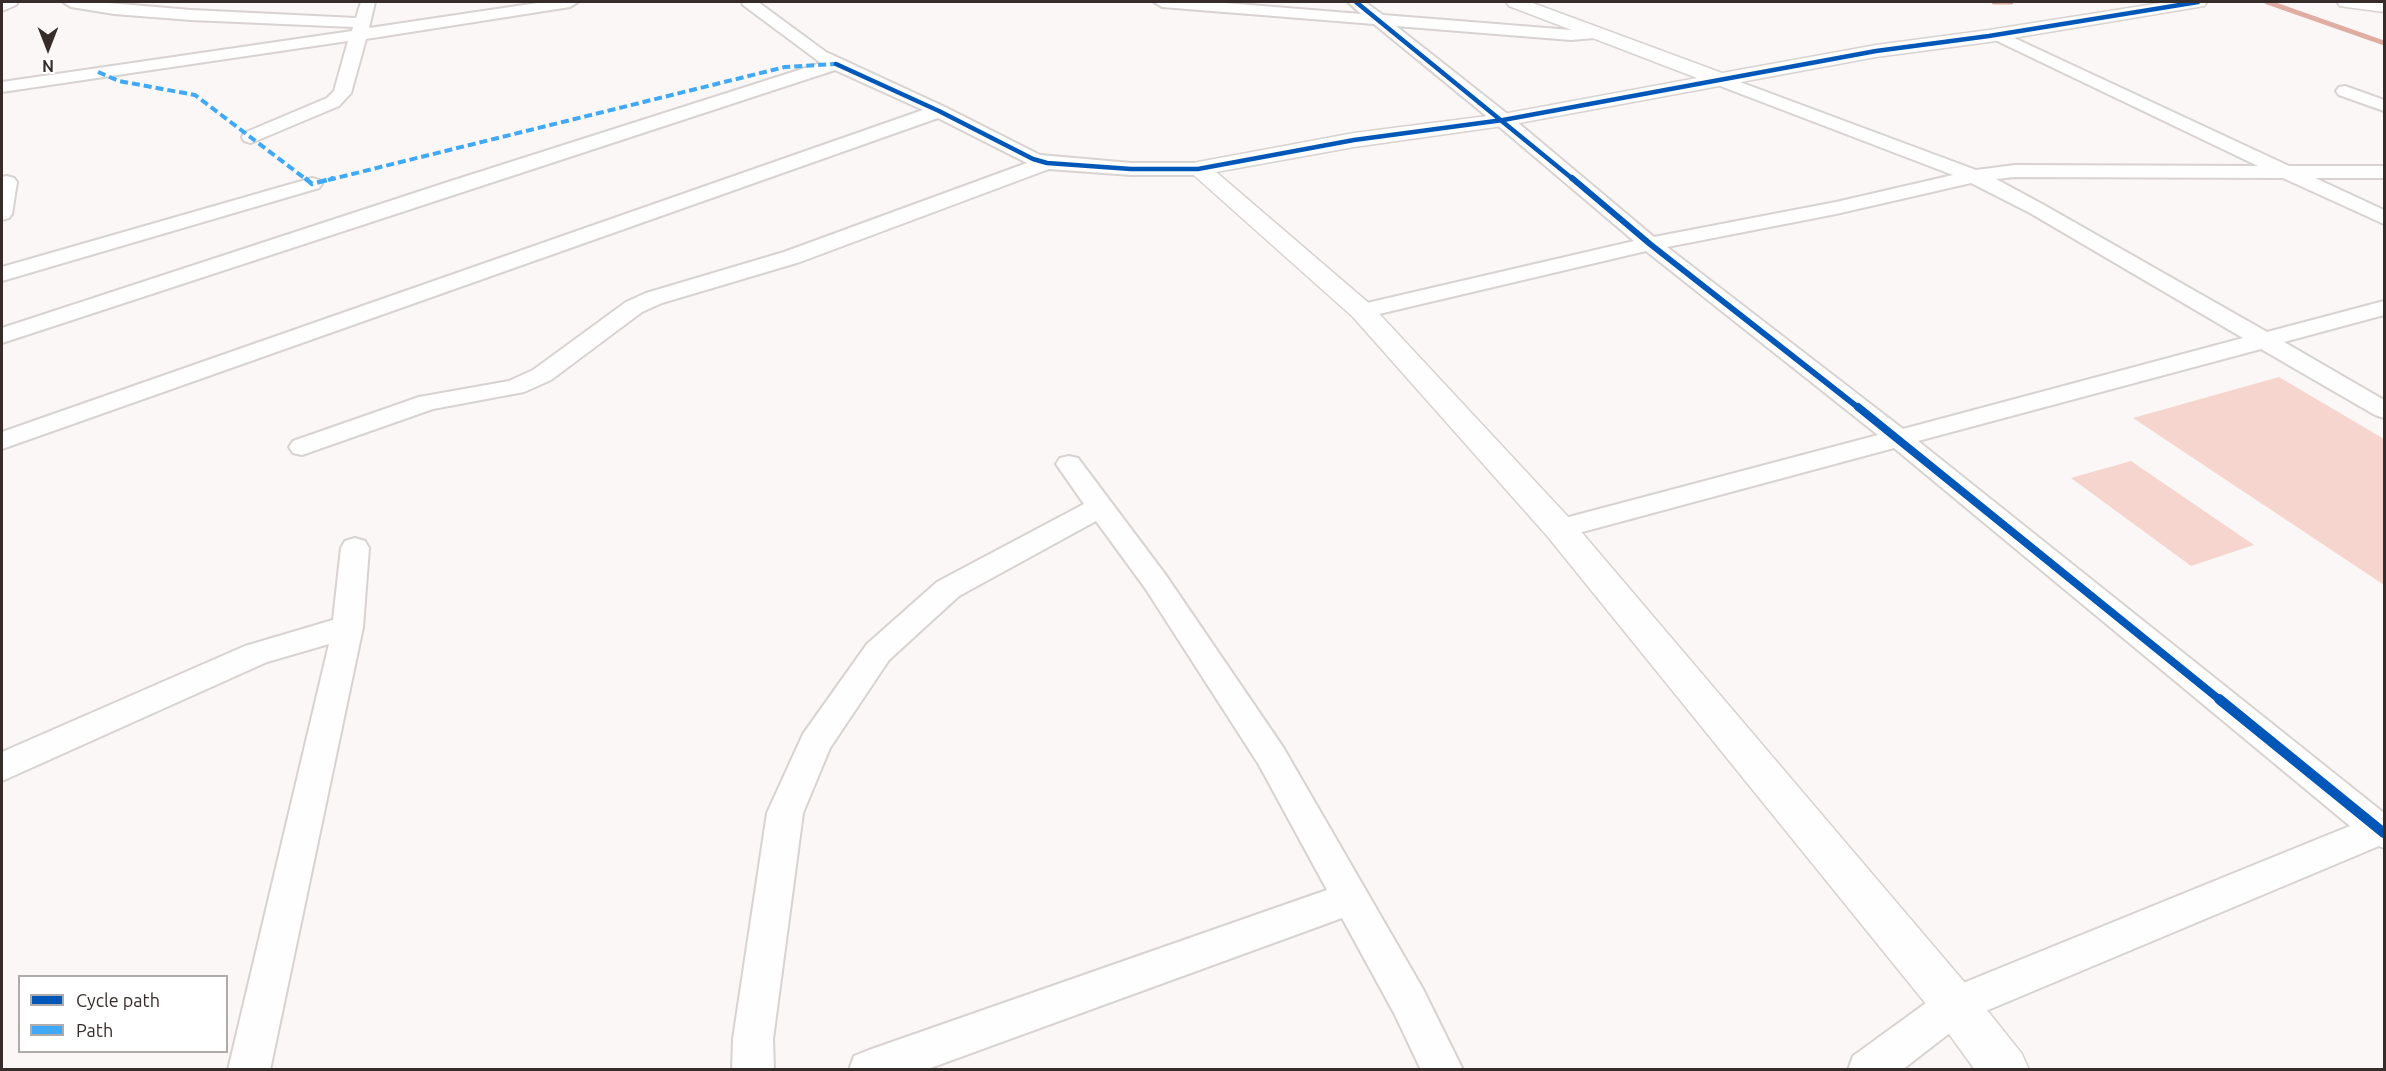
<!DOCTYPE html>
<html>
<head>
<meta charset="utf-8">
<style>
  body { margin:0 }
  #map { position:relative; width:2386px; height:1071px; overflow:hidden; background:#fbf7f6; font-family:Ubuntu,sans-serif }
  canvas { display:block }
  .frame { position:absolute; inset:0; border:3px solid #362c2a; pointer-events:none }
  .legend { position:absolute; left:18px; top:975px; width:210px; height:78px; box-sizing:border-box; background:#fff; border:2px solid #afabaa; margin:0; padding:8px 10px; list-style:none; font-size:18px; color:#362c2a }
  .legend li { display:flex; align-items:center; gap:12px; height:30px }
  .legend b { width:30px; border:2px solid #afabaa }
  .north { position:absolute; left:18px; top:18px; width:60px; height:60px; -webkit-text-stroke:4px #fff; paint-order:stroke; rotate:180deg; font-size:16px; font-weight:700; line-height:24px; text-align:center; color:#362c2a }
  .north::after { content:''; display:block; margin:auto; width:21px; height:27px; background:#362c2a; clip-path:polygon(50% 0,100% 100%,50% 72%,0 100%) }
</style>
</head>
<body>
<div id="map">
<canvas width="2386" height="1071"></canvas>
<div class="frame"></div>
<ul class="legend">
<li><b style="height:8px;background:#0057b8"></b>Cycle path</li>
<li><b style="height:8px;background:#3fa9f5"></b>Path</li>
</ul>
<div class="north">N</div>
</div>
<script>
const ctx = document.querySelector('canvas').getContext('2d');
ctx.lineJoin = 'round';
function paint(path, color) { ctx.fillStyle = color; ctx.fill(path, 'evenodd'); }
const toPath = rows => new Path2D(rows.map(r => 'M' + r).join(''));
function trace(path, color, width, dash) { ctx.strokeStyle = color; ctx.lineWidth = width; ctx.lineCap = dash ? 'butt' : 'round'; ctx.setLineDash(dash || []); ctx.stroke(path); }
paint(toPath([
  [2279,377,2384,439,2384,585,2133,418],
  [2131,461,2254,545,2191,566,2071,478]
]), '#f6d5ce');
trace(toPath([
  [1994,2,2011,2],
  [2267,2,2384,43]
]), '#e0ada3', 5);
const street = toPath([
  [2,2,18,2,16,5,2,11,2,2],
  [63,2,97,2,191,10,356,18,361,2,375,2,369,28,544,2,578,2,570,7,366,39,351,93,339,106,251,143,244,141,242,137,244,133,327,98,334,91,348,41,2,92,2,82,352,31,353,27,191,20,114,14,71,7,63,2],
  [742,2,758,2,826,52,945,107,1040,155,1131,163,1198,163,1205,165,1208,169,1205,173,1198,175,1131,175,1049,169,800,262,662,303,642,312,551,380,524,392,433,409,302,455,293,453,289,447,293,441,419,397,509,381,533,370,626,302,646,293,784,252,1027,163,938,118,2,449,2,432,923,110,835,70,2,343,2,328,445,183,821,63,743,5,742,2],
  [1154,2,1213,2,1361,14,1348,2,1365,2,1383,15,1571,30,1606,31,1608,34,1606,37,1571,40,1396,26,1510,116,1654,237,1836,202,1953,175,1715,84,1712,80,1715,76,1721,75,1976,170,2015,165,2258,166,1991,38,1989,35,1997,30,2289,166,2384,166,2384,178,2315,178,2384,210,2384,224,2283,178,2015,177,1996,179,2044,205,2267,332,2384,301,2384,315,2284,342,2384,400,2384,418,2375,415,2261,349,1918,441,2384,813,2384,848,2379,846,1969,1018,1902,1070,1848,1070,1853,1056,1941,992,2350,826,1894,448,1560,538,1550,536,1546,529,1550,522,1878,435,1646,251,1362,318,1354,316,1350,311,1354,306,1634,241,1496,124,1374,24,1162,7,1154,2],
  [1971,183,2030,213,2243,338,1903,429,1667,247,1836,214,1971,183],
  [2371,2,2384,2,2384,8,2373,5,2371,2],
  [2345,86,2384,100,2384,111,2339,95,2336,91,2339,87,2345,86],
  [7,176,14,178,17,182,12,214,9,218,2,220,2,177,7,176],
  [312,178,319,180,322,184,319,188,2,281,2,267,312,178],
  [1069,456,1078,458,1165,574,1283,747,1423,989,1463,1070,1421,1070,1395,1015,1342,918,925,1070,849,1070,854,1056,869,1050,1327,890,1259,765,1145,588,1096,521,959,596,889,660,830,748,803,813,773,1039,774,1070,732,1070,733,1039,767,813,803,734,867,644,937,582,1084,504,1056,464,1060,458,1069,456],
  [355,538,365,541,369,548,363,627,270,1070,228,1070,329,644,267,662,2,781,2,752,245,646,333,620,341,548,345,541,355,538]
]);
const secondary = toPath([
  [1506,2,1530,2,1722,73,1876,45,1989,30,2167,2,2207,2,2204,6,2198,7,1989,42,1876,57,1503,126,1354,147,1216,172,1371,305,1572,521,1971,990,2022,1054,2029,1070,1975,1070,1939,1020,1548,537,1353,317,1187,169,1190,164,1198,162,1354,133,1503,114,1697,78,1509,6,1506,2],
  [2337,2,2384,2,2384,12,2346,7,2340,6,2337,2]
]);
trace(street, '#d8d2d0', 4);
trace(secondary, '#d8d2d0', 3);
paint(street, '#fefefe');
paint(secondary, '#fefefe');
trace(toPath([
  [98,72,119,81,195,95,307,180],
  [328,180,785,67,836,64]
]), '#3fa9f5', 4, [8, 4]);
trace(toPath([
  [305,178,312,184,334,178]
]), '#3fa9f5', 4.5, [10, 4.5]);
trace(toPath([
  [1356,2,1574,180],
  [836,64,939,111,1033,159,1047,163,1131,169,1198,169,1354,140,1503,120,1876,51,1989,36,2198,2]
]), '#0057b8', 4.5);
trace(toPath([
  [1572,178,1650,244,1860,409]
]), '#0057b8', 6);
trace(toPath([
  [1858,407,2220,700]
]), '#0057b8', 8);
trace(toPath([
  [2219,699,2384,833]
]), '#0057b8', 10);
</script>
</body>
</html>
